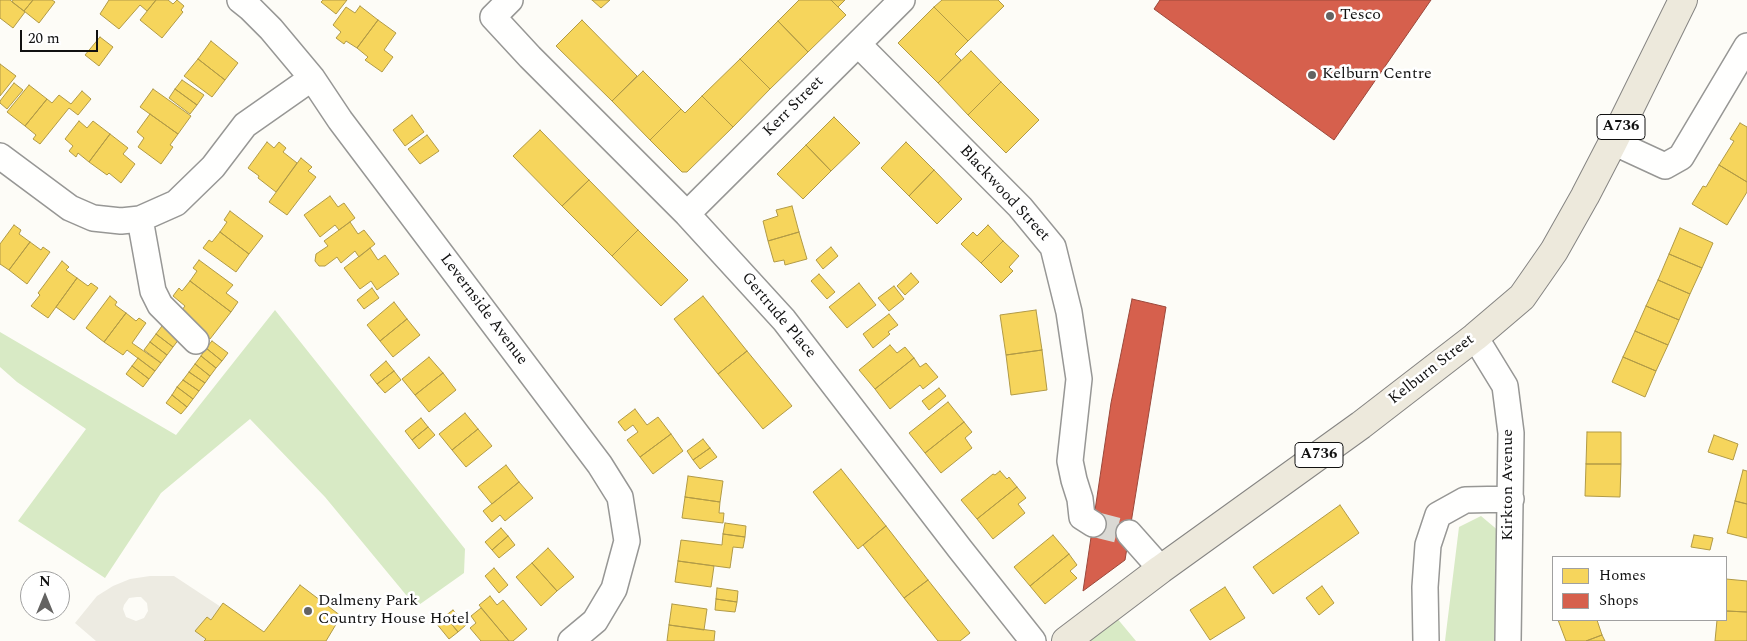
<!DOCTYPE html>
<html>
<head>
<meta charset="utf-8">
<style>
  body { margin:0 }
  #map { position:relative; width:1747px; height:641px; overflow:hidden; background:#fdfcf7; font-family:Spectral,serif }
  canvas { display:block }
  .legend { position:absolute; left:1552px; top:556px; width:175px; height:65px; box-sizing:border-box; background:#fff; border:1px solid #a0a0a0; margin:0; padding:6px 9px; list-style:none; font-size:15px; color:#111 }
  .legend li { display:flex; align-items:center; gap:10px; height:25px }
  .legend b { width:25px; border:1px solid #a0a0a0 }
  .north { position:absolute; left:20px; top:571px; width:50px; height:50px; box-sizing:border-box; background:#fff; border:1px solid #a0a0a0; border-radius:50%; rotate:0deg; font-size:14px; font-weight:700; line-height:20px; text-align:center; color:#111 }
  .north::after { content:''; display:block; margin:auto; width:18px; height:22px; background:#646362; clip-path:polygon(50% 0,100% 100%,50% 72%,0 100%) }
  .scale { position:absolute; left:20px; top:30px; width:78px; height:22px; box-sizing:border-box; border:2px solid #111; border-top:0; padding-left:6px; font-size:15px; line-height:18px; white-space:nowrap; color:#111; -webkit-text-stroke:4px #fff; paint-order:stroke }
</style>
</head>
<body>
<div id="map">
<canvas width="1747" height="641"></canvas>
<ul class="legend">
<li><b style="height:14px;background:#f6d55c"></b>Homes</li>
<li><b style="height:14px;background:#d6604d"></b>Shops</li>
</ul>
<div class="north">N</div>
<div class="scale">20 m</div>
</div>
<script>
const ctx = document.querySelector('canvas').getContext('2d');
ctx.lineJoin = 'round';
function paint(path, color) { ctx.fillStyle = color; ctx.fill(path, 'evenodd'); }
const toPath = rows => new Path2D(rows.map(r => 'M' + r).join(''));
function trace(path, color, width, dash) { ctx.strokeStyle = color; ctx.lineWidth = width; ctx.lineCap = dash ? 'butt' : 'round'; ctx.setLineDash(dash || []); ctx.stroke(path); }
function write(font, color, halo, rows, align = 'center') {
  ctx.font = font + ' Spectral,serif'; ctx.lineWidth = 5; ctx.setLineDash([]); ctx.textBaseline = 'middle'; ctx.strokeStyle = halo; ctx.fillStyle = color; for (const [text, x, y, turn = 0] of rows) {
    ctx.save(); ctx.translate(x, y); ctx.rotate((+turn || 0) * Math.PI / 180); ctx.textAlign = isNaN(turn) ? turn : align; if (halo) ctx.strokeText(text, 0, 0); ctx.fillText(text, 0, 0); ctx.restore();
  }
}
paint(toPath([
  [275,310,465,549,464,573,416,607,325,497,250,419,161,493,105,578,18,521,86,429,17,382,0,367,0,332,176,435],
  [1481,516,1500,532,1498,641,1445,641,1459,527],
  [1116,617,1136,641,1090,641]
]), '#d8eac5');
paint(toPath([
  [150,576,174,576,221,607,211,620,196,631,206,639,204,641,96,641,75,623,97,596,113,586,130,579],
  [137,597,141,597,147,603,148,611,144,618,136,621,126,617,123,609,124,605,129,598]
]), '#edebe2');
const homes = toPath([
  [0,0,10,0,25,12,13,28,0,18,0,0],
  [13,0,33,0,24,11,12,2,13,0],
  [33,0,52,0,55,2,39,23,24,11,33,0],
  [109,0,156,0,147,11,140,5,119,29,100,14,109,0],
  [156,0,168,0,173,4,177,0,184,6,181,10,183,12,162,38,140,20,156,0],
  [323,0,347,0,336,14,321,2,323,0],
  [592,0,610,0,601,8,592,0],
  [799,0,831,0,846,15,808,52,778,21,799,0],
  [831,0,845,0,838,7,831,0],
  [942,0,998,0,1004,6,968,41,934,7,942,0],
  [360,6,378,20,357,48,346,41,344,44,336,38,341,32,333,25,346,7,355,13,360,6],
  [934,7,968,41,955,54,961,60,938,83,898,43,934,7],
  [378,20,396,33,384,50,393,57,382,72,365,60,368,57,357,48,378,20],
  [582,20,637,76,612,101,556,46,582,20],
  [778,21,808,52,770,89,740,59,778,21],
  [100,37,113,47,99,66,85,55,100,37],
  [211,41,238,63,225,80,198,59,211,41],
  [971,51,1001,82,968,115,938,83,971,51],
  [198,59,225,80,212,97,184,76,198,59],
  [740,59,770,89,733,127,702,96,740,59],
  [0,64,16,76,0,96,0,64],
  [643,71,681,109,650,140,612,101,643,71],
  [182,80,204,95,197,105,175,89,182,80],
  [1001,82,1039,120,1006,153,968,115,1001,82],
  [14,83,23,90,7,109,0,103,0,101,14,83],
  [29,85,47,99,25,126,7,112,29,85],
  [153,89,191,116,178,134,140,107,153,89],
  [175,89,197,105,190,114,169,98,175,89],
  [82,91,91,99,78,115,69,108,40,144,33,139,36,135,25,126,47,99,52,103,59,95,71,104,82,91],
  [702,96,733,127,687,172,682,172,650,140,681,109,685,113,702,96],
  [150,114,178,134,170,145,173,147,161,164,138,147,144,138,137,132,150,114],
  [412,115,424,132,405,146,393,130,412,115],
  [834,117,860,143,831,171,806,145,834,117],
  [79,121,87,128,93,121,110,134,89,162,78,153,76,157,69,151,73,146,65,139,79,121],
  [1740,123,1747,127,1747,182,1719,165,1734,141,1730,139,1740,123],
  [540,130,589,180,562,206,513,156,540,130],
  [110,134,128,148,123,154,135,164,121,183,109,173,107,175,89,162,110,134],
  [427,135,439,151,420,164,408,149,427,135],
  [267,142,274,148,279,142,286,148,283,152,297,163,276,192,258,178,259,176,248,168,267,142],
  [906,142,934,170,909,196,881,168,906,142],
  [806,145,831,171,803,199,777,174,806,145],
  [301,158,312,167,308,171,316,177,287,215,269,202,301,158],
  [1719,165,1747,182,1747,192,1727,225,1692,204,1703,186,1706,187,1719,165],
  [934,170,962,199,937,224,909,196,934,170],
  [589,180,638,230,612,256,562,206,589,180],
  [330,196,338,207,344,203,355,218,339,230,335,225,320,237,304,215,330,196],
  [792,206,799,232,768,241,763,221,778,216,776,210,792,206],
  [230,211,263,236,249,254,220,232,227,222,224,220,230,211],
  [350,222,358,234,364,230,375,244,359,257,355,251,341,263,337,257,325,266,319,266,315,261,316,254,328,246,324,241,350,222],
  [14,225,21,230,19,234,30,242,9,270,0,264,0,244,14,225],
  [988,225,1003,241,981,263,961,244,973,232,977,236,988,225],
  [1680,228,1713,243,1702,268,1669,254,1680,228],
  [638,230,688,280,661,306,612,256,638,230],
  [220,232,249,254,236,272,203,248,209,240,212,242,220,232],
  [799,232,807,259,785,265,784,260,774,262,768,241,799,232],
  [1003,241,1019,256,1009,267,1013,271,1001,283,981,263,1003,241],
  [30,242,41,250,43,247,50,252,27,284,9,270,30,242],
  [831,247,838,256,823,269,816,260,831,247],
  [370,248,378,260,385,255,399,274,377,290,371,281,360,289,344,268,370,248],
  [1669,254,1702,268,1690,294,1658,280,1669,254],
  [199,260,233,285,226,293,238,302,231,312,190,281,197,271,193,268,199,260],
  [62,261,69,267,66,270,77,278,48,318,31,306,40,295,38,293,62,261],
  [911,273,919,282,905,295,897,286,911,273],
  [819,274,835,292,827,299,811,281,819,274],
  [77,278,88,286,91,283,98,288,74,320,56,307,77,278],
  [1658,280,1690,294,1679,320,1646,306,1658,280],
  [190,281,231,312,210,339,178,315,185,306,173,296,179,288,182,291,190,281],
  [859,283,876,305,847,328,829,307,859,283],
  [894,286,904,299,889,311,878,298,894,286],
  [372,288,379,298,364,309,357,300,372,288],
  [110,296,117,302,115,305,126,313,104,342,86,328,110,296],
  [703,296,747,351,718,374,674,319,703,296],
  [394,302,407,319,380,341,367,325,394,302],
  [1646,306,1679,320,1668,345,1635,331,1646,306],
  [1036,310,1042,350,1006,355,1000,315,1036,310],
  [126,313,136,321,139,318,146,323,132,343,161,363,155,371,127,350,123,355,104,342,126,313],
  [889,314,898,325,888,332,890,334,873,348,863,334,889,314],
  [407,319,420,335,393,357,380,341,407,319],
  [162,326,179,339,173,347,156,334,162,326],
  [1635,331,1668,345,1656,371,1623,357,1635,331],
  [156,334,173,347,167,355,150,342,156,334],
  [212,341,228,353,222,361,206,348,212,341],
  [150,342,167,355,161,363,144,350,150,342],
  [890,345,897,353,905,347,914,358,875,389,859,370,890,345],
  [206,348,222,361,216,368,201,356,206,348],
  [1042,350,1047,390,1011,395,1006,355,1042,350],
  [747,351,792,406,763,429,718,374,747,351],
  [201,356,216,368,210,376,195,364,201,356],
  [429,357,443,373,415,395,402,379,429,357],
  [1623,357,1656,371,1645,397,1612,382,1623,357],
  [138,358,155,371,149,379,132,366,138,358],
  [914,358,920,367,926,363,938,377,923,389,920,385,890,409,875,389,914,358],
  [386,361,394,371,377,384,370,375,386,361],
  [195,364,210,376,205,383,189,372,195,364],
  [132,366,149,379,143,387,126,374,132,366],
  [394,371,401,380,385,393,377,384,394,371],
  [189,372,205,383,199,391,183,380,189,372],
  [443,373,456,390,429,412,415,395,443,373],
  [183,380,199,391,193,399,177,387,183,380],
  [177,387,193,399,187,407,172,395,177,387],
  [939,388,946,396,929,410,922,401,939,388],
  [172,395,187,407,181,414,166,403,172,395],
  [948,402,964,422,925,453,909,433,948,402],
  [635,409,647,425,658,417,671,434,640,457,627,440,638,432,633,425,625,431,618,422,635,409],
  [465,413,478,429,452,450,439,434,465,413],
  [421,418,428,427,412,440,405,431,421,418],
  [964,422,972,432,965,438,972,448,941,473,925,453,964,422],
  [428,427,435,435,419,449,412,440,428,427],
  [478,429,492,446,466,467,452,450,478,429],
  [1587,432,1621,432,1621,464,1586,464,1587,432],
  [671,434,683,451,653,474,640,457,671,434],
  [1714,435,1738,444,1733,460,1708,452,1714,435],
  [703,439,710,448,693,460,687,451,703,439],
  [710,448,717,457,700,469,693,460,710,448],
  [1586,464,1621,464,1620,497,1585,496,1586,464],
  [506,465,519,482,492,504,478,487,506,465],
  [841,469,886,526,858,549,813,492,841,469],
  [1743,470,1747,471,1747,504,1735,501,1743,470],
  [1000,471,1007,479,1009,477,1017,487,977,519,961,500,993,474,995,475,1000,471],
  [688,476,723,481,720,502,685,497,688,476],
  [519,482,533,498,505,521,500,515,492,522,483,511,519,482],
  [1017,487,1026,498,1018,504,1025,513,993,539,977,519,1017,487],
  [685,497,720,502,719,513,724,513,723,523,682,518,685,497],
  [1735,501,1747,504,1747,538,1727,533,1735,501],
  [1340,505,1359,533,1273,594,1253,567,1340,505],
  [725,523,746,526,745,537,723,534,725,523],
  [886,526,928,580,904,598,863,545,886,526],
  [501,528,508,536,492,550,485,542,501,528],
  [723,534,745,537,743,548,733,547,730,568,678,561,681,540,722,545,723,534],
  [1053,535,1069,554,1030,586,1014,567,1053,535],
  [1694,535,1713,538,1710,550,1691,547,1694,535],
  [508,536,515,545,499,558,492,550,508,536],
  [548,548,574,577,557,591,532,563,548,548],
  [1069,554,1077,565,1070,571,1077,578,1045,604,1030,586,1069,554],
  [678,561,714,566,711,587,675,582,678,561],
  [532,563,557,591,541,606,516,577,532,563],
  [494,568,508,585,499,593,485,576,494,568],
  [1726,579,1747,581,1747,612,1726,611,1726,579],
  [928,580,970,633,960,641,938,641,904,598,928,580],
  [300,585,341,616,326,641,204,641,206,639,195,631,207,617,211,620,223,603,264,632,300,585],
  [1322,586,1334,603,1319,615,1306,598,1322,586],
  [1225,587,1245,618,1210,640,1190,610,1225,587],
  [717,588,738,591,737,602,716,599,717,588],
  [490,596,497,605,503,600,527,629,513,641,509,641,479,605,490,596],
  [716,599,737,602,735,612,715,610,716,599],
  [672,604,707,609,704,630,669,625,672,604],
  [481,608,509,641,481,641,470,628,476,623,471,616,481,608],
  [453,610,466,625,458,632,445,616,453,610],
  [1726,611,1747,612,1747,641,1715,641,1717,620,1726,620,1726,611],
  [445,616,458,632,449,639,436,623,445,616],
  [1558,620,1597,620,1602,635,1586,641,1566,641,1558,620],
  [669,625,715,631,714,641,667,641,669,625],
  [1602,635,1605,641,1586,641,1602,635]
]);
paint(homes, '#f6d55c');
trace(homes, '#b19a46', 1);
const shops = toPath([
  [1160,0,1431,0,1334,140,1154,9,1160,0],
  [1132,299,1166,307,1125,560,1083,591,1111,403,1132,299]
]);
paint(shops, '#d6604d');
trace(shops, '#9b483b', 1);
trace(toPath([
  [1093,524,1129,533]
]), '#dad9d4', 25, [25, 12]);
const street = toPath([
  [240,0,250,8,271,29,312,78,340,120,600,465,620,497,627,541,614,589,595,621,571,641],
  [510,0,493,17,530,57,687,214,784,320,960,549,1033,641],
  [858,44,1020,207,1053,247,1069,312,1079,379,1070,461,1074,480,1080,499,1082,517,1093,524],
  [1613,142,1665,166,1681,157,1747,46],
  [0,156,70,208,93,218,121,221,140,219,176,203,213,167,245,125,312,78],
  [687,214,902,0],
  [140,219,153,291,160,305,196,341],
  [1475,337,1505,386,1511,433,1508,641],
  [1129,533,1161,569],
  [1426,641,1425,587,1428,545,1438,515,1465,500,1511,499]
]);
const primary = toPath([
  [1066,641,1161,569,1361,425,1475,337,1522,297,1554,251,1585,196,1613,142,1683,0]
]);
trace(street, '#979795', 28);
trace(primary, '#858482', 30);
trace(street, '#fffffe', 25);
trace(primary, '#ede9dc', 28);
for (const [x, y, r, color] of [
  [1330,16,5,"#646362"],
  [1312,75,5,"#646362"],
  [308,611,5,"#646362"]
]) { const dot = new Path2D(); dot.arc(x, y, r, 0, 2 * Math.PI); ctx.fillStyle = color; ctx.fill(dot); trace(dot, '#fff', 2); }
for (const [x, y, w] of [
  [1621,127,48],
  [1319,455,48]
]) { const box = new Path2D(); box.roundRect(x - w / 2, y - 12.5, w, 25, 4); ctx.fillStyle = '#fff'; ctx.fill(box); trace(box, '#111', 1); }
write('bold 15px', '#111', null, [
  ["A736",1621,127],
  ["A736",1319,455]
]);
write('16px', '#111', '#fff', [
  ["Tesco",1340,16],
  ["Kelburn Centre",1322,75],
  ["Dalmeny Park",318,602],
  ["Country House Hotel",318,620]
], 'left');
write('16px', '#111', '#fff', [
  ["Kerr Street",794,107,-45],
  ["Blackwood Street",1004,194,47],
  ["Levernside Avenue",483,310,53],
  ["Gertrude Place",778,316,50],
  ["Kelburn Street",1432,370,-38],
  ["Kirkton Avenue",1509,485,-90]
]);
</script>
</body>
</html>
